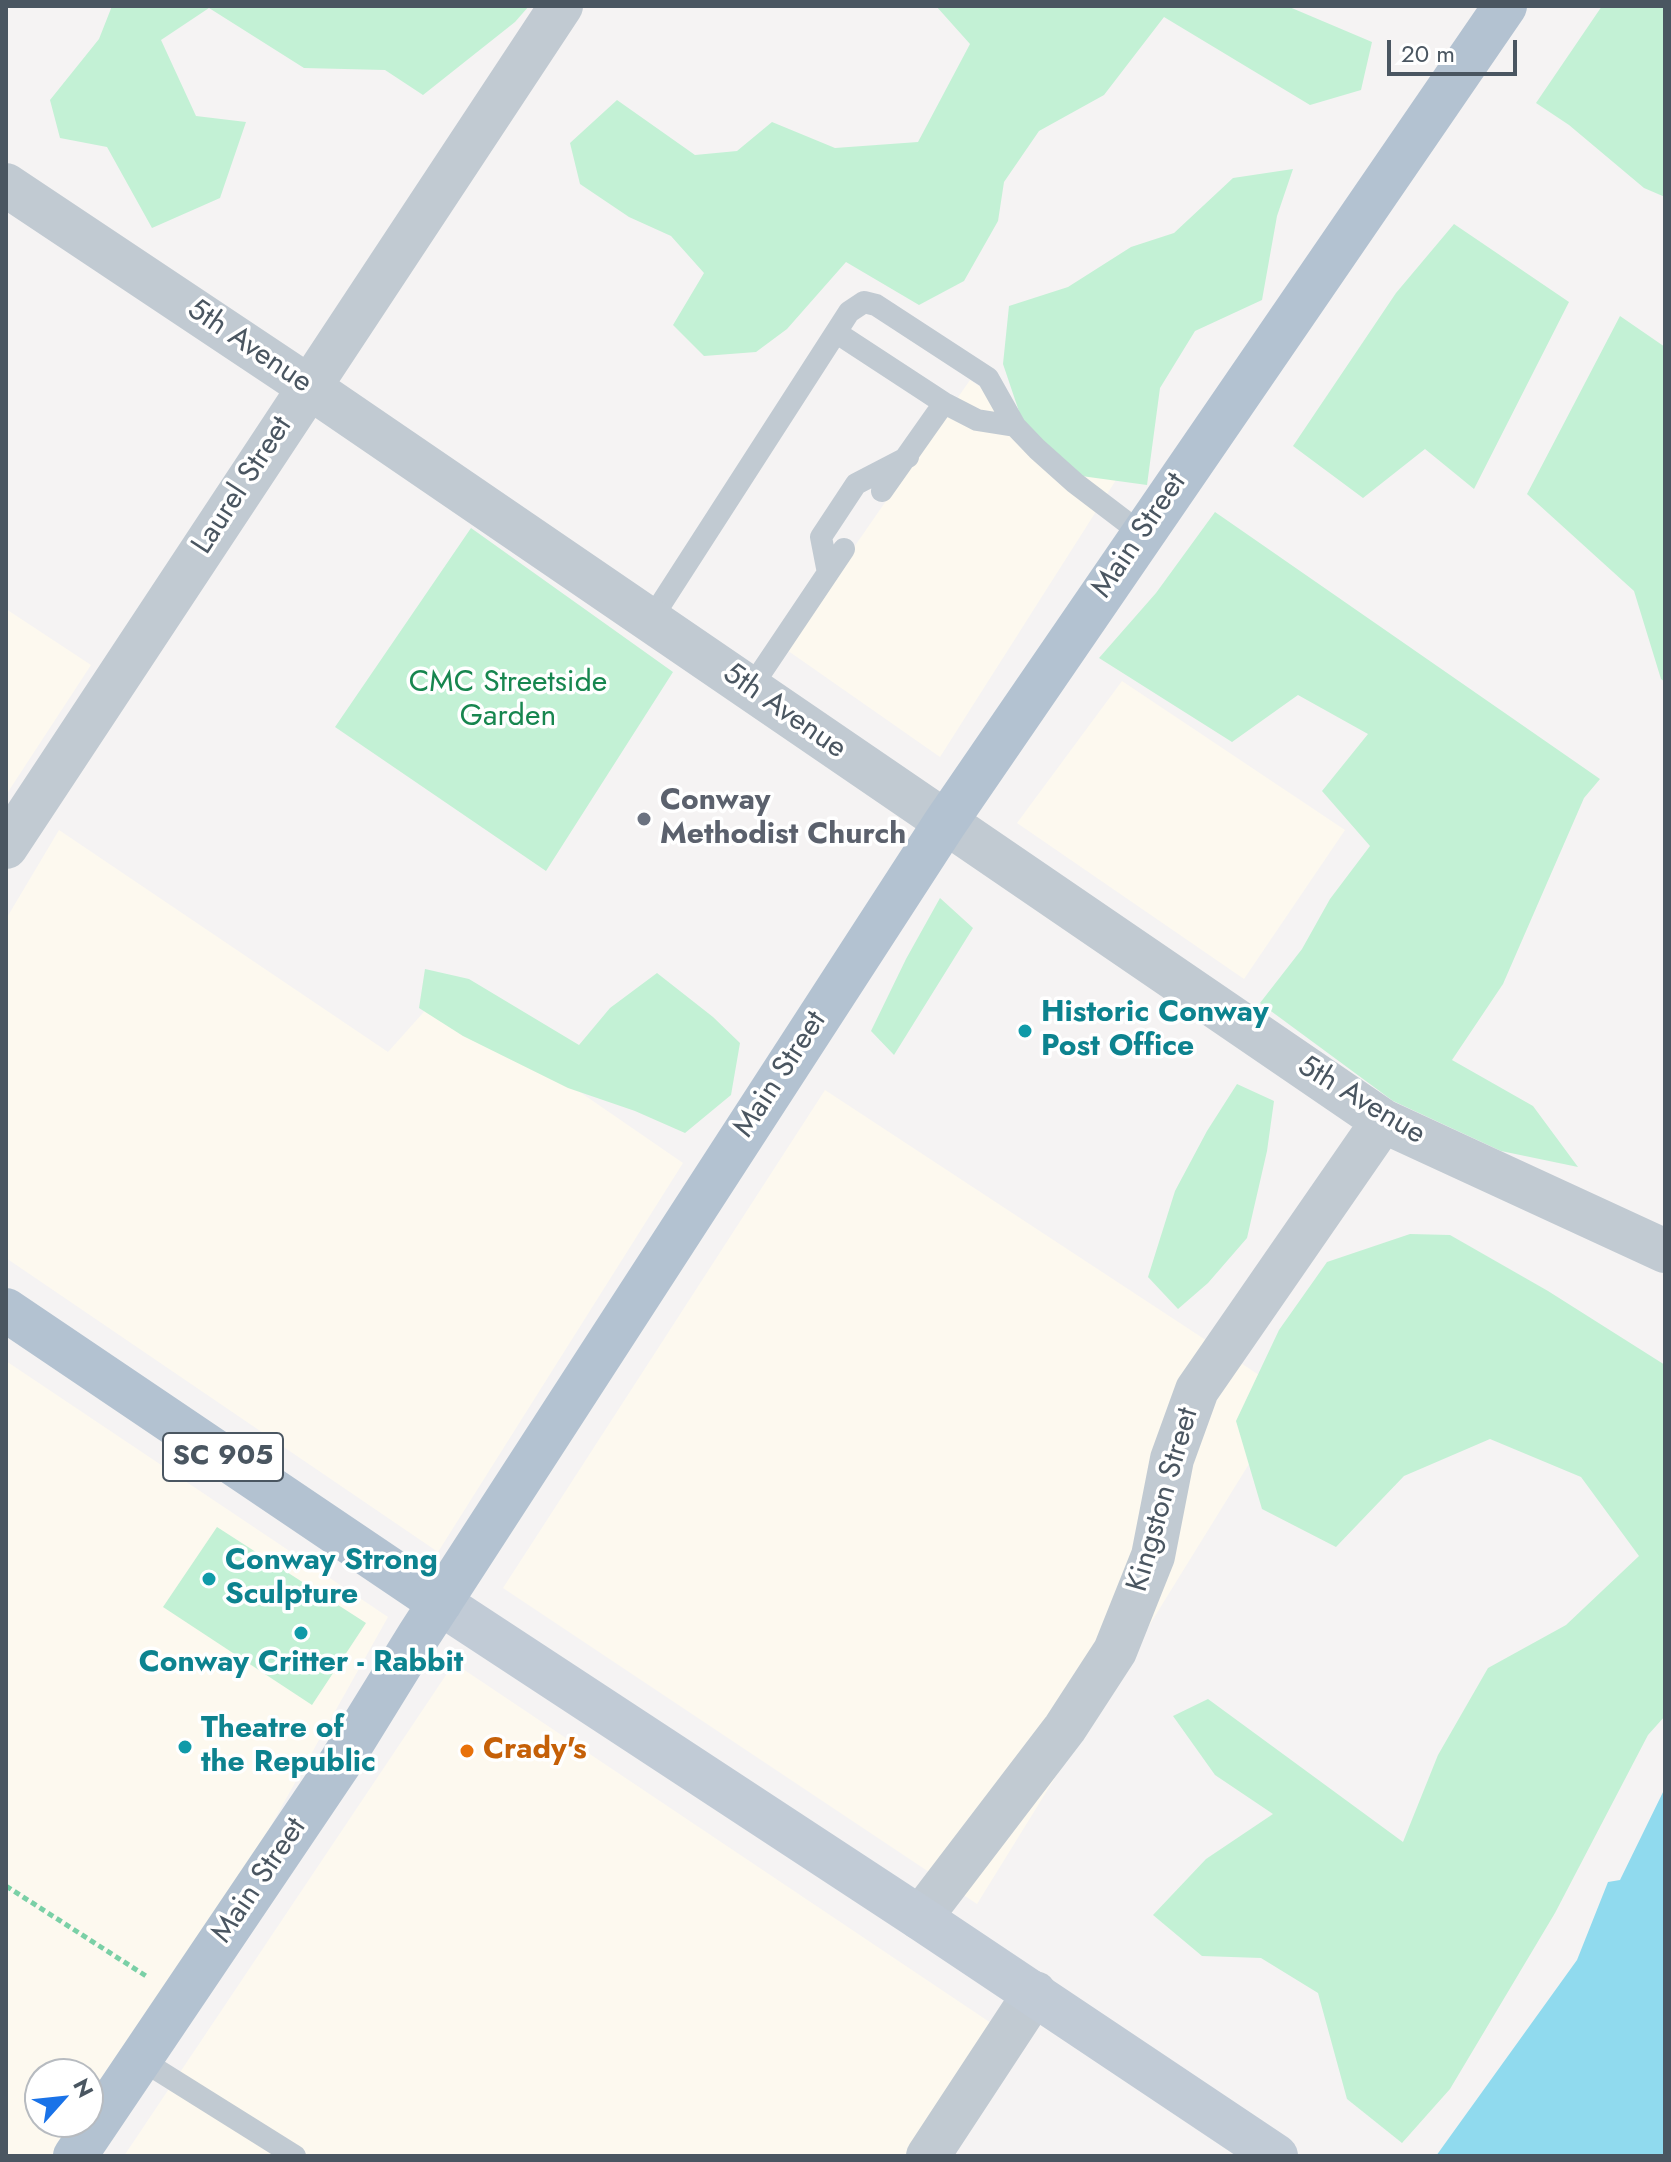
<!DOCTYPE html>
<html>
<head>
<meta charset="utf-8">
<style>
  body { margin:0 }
  #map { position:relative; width:1671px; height:2162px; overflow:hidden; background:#f5f3f3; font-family:Jost,sans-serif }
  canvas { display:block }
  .frame { position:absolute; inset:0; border:8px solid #4a5661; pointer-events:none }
  .north { position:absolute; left:24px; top:2058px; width:80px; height:80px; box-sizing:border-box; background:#fff; border:2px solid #b7bbc0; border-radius:50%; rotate:63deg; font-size:22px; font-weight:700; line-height:32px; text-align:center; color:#4a5661 }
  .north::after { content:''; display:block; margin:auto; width:28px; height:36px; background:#1a73e8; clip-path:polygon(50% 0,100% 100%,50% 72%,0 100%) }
  .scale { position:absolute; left:1387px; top:40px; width:130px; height:36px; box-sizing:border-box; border:4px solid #4a5661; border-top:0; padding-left:10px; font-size:24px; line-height:28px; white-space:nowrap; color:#4a5661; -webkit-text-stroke:6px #fff; paint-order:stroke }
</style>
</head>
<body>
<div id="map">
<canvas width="1671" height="2162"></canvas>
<div class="frame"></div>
<div class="north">N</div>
<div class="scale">20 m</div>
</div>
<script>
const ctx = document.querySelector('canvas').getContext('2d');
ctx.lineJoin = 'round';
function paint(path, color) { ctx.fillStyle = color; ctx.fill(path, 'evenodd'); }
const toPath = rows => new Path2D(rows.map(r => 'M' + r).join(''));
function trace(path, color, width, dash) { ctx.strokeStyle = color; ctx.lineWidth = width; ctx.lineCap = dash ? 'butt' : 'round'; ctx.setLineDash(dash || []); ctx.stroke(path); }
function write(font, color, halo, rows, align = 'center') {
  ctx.font = font + ' Jost,sans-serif'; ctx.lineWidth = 7; ctx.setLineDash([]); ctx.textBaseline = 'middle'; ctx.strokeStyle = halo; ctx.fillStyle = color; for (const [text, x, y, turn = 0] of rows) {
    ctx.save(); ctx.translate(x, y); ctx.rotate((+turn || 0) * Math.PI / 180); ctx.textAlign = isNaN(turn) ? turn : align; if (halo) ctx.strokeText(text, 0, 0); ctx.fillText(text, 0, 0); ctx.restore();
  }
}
paint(toPath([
  [970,380,1116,480,940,757,784,648],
  [6,609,91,665,6,795],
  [1122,681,1345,830,1244,979,1017,823],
  [59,830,388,1052,439,995,683,1163,438,1552,6,1258,6,919],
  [825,1090,1291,1396,977,1904,503,1588],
  [6,1361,388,1617,140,2059,61,2156,6,2156],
  [40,2074,88,2074,88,2122,40,2122],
  [454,1663,991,2023,906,2156,124,2156]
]), '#fdf9ef');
paint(toPath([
  [112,6,529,6,515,22,423,95,385,70,304,68,209,8,161,40,196,116,246,122,220,198,152,228,107,147,60,138,50,100,99,39],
  [936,6,1287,6,1372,42,1361,90,1310,105,1164,17,1104,95,1039,131,1004,182,998,221,964,281,919,305,846,262,787,329,756,352,704,356,673,325,704,273,671,236,629,217,580,184,570,143,617,100,695,155,737,151,772,122,835,148,918,142,970,44],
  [1602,6,1665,6,1665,197,1644,188,1569,125,1536,103],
  [1293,169,1277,216,1262,300,1195,331,1160,388,1147,485,1074,475,1031,447,1003,364,1009,306,1068,287,1131,247,1174,233,1233,178],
  [1454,224,1569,302,1474,489,1425,449,1363,498,1293,446,1396,293],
  [1620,316,1665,347,1665,682,1661,679,1634,591,1527,494],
  [1215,512,1600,779,1584,798,1503,984,1452,1060,1533,1106,1578,1167,1501,1151,1393,1101,1260,1003,1302,949,1330,899,1370,846,1322,791,1368,734,1298,695,1232,742,1099,658,1156,593],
  [471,528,673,672,546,871,335,727],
  [940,898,973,928,894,1055,871,1031,906,959],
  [425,969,469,979,579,1045,610,1008,657,973,713,1017,740,1043,731,1095,685,1133,635,1111,568,1088,463,1036,419,1008],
  [1237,1084,1274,1101,1267,1151,1247,1238,1208,1283,1178,1309,1148,1277,1175,1191,1207,1131],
  [1410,1234,1450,1235,1548,1291,1665,1365,1665,1716,1648,1735,1555,1913,1450,2089,1402,2143,1347,2099,1318,1993,1261,1958,1202,1956,1153,1915,1206,1859,1273,1814,1215,1775,1173,1716,1208,1699,1403,1842,1438,1755,1488,1668,1566,1625,1639,1556,1581,1477,1490,1439,1404,1476,1336,1547,1262,1509,1236,1421,1279,1330,1327,1262],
  [217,1527,366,1623,312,1705,163,1607]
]), '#c3f1d5');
paint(toPath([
  [1665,1788,1665,2156,1436,2156,1577,1960,1608,1882,1620,1880]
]), '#90daee');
trace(toPath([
  [6,1886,146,1976]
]), '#7ad0a6', 5, [6, 4]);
trace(toPath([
  [837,333,944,403,977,420,1015,426],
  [882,491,944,403],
  [828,573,821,537,856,484,908,457],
  [650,621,849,312,864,302,876,305,988,378,1015,426,1037,449,1075,483,1142,534],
  [750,689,844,549],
  [140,2059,295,2156]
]), '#c1cad2', 22);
trace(toPath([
  [6,185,309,387,1383,1121,1665,1251],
  [6,847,561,6],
  [920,1918,1065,1728,1115,1651,1153,1556,1172,1459,1197,1390,1383,1121],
  [928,2156,1035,1993]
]), '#c1cad2', 44);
trace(toPath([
  [440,1603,920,1918,1276,2156]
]), '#c1cbd6', 44);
trace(toPath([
  [6,1310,440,1603],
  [75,2156,340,1763,419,1635,945,823,1505,6]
]), '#b3c2d1', 44);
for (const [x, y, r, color] of [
  [644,819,8,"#6b7280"],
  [1025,1031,8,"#0f9aa8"],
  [209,1579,8,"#0f9aa8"],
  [301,1633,8,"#0f9aa8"],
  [185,1747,8,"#0f9aa8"],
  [467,1751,8,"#e8710a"]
]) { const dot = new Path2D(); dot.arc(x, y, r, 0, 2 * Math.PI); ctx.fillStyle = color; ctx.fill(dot); trace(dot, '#fff', 3); }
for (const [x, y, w] of [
  [223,1457,120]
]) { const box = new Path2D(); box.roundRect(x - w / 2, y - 24, w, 48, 6); ctx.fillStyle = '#fff'; ctx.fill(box); trace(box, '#4a5661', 2); }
write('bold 28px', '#4a5661', null, [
  ["SC 905",223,1457]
]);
write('30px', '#4a5661', '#fff', [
  ["5th Avenue",249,347,34],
  ["Laurel Street",243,486,-57],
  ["Main Street",1140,536,-56],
  ["5th Avenue",784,712,35],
  ["Main Street",781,1075,-57],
  ["5th Avenue",1361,1101,31],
  ["Kingston Street",1164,1500,-74],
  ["Main Street",260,1881,-56]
]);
write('30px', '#17864f', '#fff', [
  ["CMC Streetside",508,684],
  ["Garden",508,718]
]);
write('bold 30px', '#5b616d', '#fff', [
  ["Conway",660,802],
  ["Methodist Church",660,836]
], 'left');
write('bold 30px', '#0d838f', '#fff', [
  ["Historic Conway",1041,1014],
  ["Post Office",1041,1048],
  ["Conway Strong",225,1562],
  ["Sculpture",225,1596],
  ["Conway Critter - Rabbit",301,1664,"center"],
  ["Theatre of",201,1730],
  ["the Republic",201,1764]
], 'left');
write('bold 30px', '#c56008', '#fff', [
  ["Crady's",483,1751]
], 'left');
</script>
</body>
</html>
